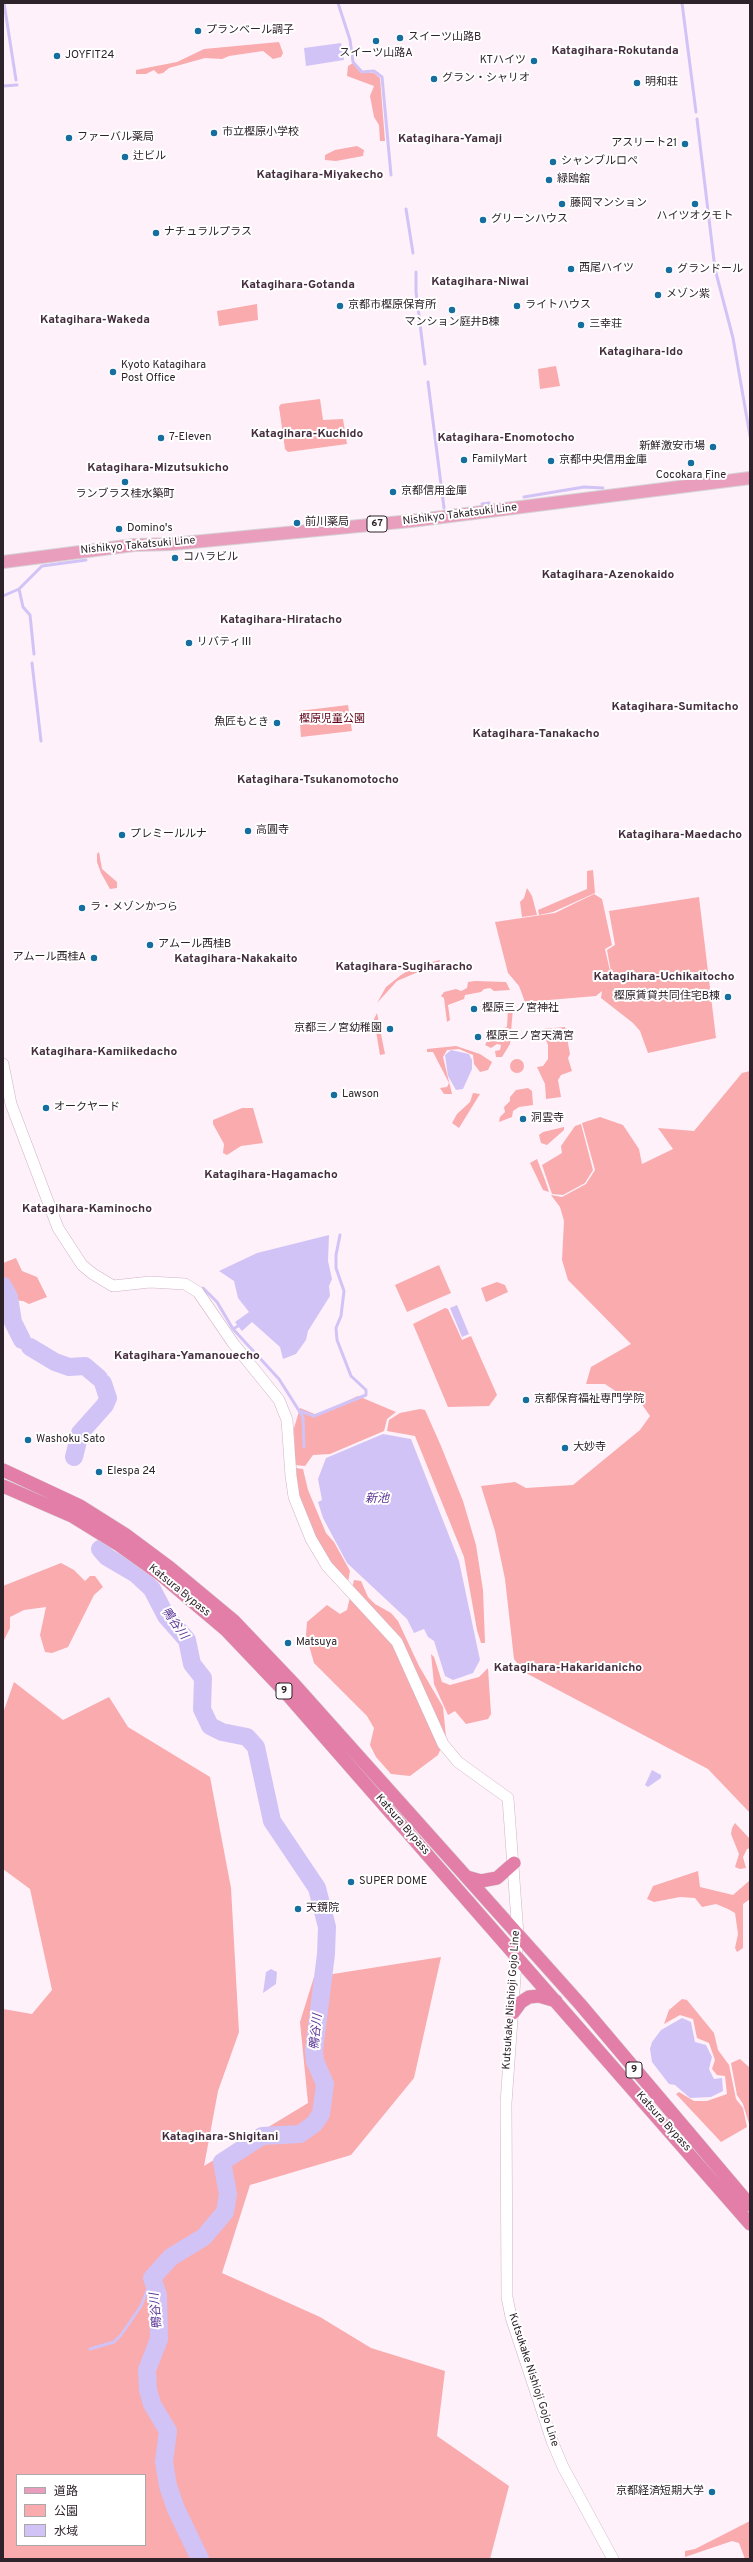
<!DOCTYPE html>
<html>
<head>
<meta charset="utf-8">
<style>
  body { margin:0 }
  #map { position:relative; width:753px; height:2562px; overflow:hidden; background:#fef1fa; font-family:Overpass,"Noto Sans JP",sans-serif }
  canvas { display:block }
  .frame { position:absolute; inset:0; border:4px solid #2e232a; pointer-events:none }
  .legend { position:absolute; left:16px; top:2474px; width:130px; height:72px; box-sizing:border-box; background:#fff; border:1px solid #aba7aa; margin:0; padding:5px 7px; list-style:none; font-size:12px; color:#2e232a }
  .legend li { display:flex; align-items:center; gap:8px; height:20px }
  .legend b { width:20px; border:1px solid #aba7aa }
</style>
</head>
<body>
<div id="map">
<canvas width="753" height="2562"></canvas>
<div class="frame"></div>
<ul class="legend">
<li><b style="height:5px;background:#e99ebd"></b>道路</li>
<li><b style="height:11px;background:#f9abae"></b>公園</li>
<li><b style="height:11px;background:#d2c3f7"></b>水域</li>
</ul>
</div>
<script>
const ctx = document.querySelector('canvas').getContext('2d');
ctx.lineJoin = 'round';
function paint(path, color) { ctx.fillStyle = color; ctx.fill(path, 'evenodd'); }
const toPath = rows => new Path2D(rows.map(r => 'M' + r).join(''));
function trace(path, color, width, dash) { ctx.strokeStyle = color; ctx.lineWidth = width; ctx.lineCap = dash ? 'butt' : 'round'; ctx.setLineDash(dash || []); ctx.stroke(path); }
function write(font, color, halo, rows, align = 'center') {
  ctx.font = font + ' Overpass,"Noto Sans JP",sans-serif'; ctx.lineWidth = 4; ctx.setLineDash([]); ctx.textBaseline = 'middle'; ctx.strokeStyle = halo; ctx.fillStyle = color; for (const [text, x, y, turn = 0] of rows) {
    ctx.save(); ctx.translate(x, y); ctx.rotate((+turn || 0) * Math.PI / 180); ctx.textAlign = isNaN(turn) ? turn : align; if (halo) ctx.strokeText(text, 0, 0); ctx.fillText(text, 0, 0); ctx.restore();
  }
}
paint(toPath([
  [279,42,283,53,281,57,273,59,263,51,229,56,222,59,205,58,169,68,163,73,158,74,154,70,146,74,136,74,136,70,177,62,204,49],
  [353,63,361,73,374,73,380,78,385,141,380,141,379,125,374,117,370,96,374,86,347,76,348,66],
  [357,146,364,150,363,156,336,161,325,160,325,155,335,150],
  [257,304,258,320,219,326,217,311],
  [556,366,560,386,540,389,538,369],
  [320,399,323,420,343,419,347,444,288,452,285,449,279,407,281,404],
  [348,705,352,731,301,737,299,711],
  [99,852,102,869,117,882,117,888,110,889,101,873,97,862,97,854],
  [593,870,595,893,553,912,539,915,538,910,587,889,587,871],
  [527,888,532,896,537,915,522,917,520,902,524,898],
  [594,894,602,899,612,945,605,949,614,988,607,950,615,945,609,911,699,897,716,1038,648,1053,640,1031,633,1023,601,998,602,991,596,996,525,1002,519,986,508,973,495,922,555,913],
  [440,960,439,963,397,981,377,1003,386,987,401,975,416,966],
  [475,981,506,982,510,990,494,991,490,988,484,989,481,992,465,995,464,999,448,1005,450,1020,447,1022,444,998,441,996,444,992,456,989,461,991,467,988,468,982],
  [508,1008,513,1008,510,1044,502,1057,496,1057,495,1051,500,1050,501,1045,497,1044,491,1048,485,1045,488,1039,500,1039,502,1029,507,1027],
  [377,1013,380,1029,385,1054,380,1055,374,1019],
  [565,1027,570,1054,568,1058,572,1071,561,1075,558,1080,561,1097,546,1099,545,1084,537,1067,543,1066,548,1059,548,1045,542,1029],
  [456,1046,480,1054,492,1062,488,1070,480,1072,474,1064,473,1055,459,1049,447,1050,443,1057,452,1094,444,1094,440,1088,447,1087,449,1083,433,1052,427,1052,427,1049],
  '510 1066a7 7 0 1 1 14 0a7 7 0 1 1-14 0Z',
  [750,1071,750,1813,708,1769,524,1672,514,1659,505,1579,495,1531,481,1486,515,1482,526,1488,573,1485,640,1430,650,1416,641,1403,620,1394,605,1384,586,1384,591,1367,631,1344,568,1280,562,1260,564,1221,560,1207,551,1195,562,1197,586,1184,595,1170,582,1123,600,1117,623,1125,639,1149,642,1164,673,1149,658,1128,694,1131,742,1073],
  [528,1088,532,1091,533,1105,519,1107,513,1111,512,1117,499,1122,500,1117,505,1112,504,1107,510,1101,510,1097,516,1090],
  [473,1093,480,1094,459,1128,452,1123,457,1114,470,1102],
  [242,1108,253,1108,263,1143,241,1146,227,1155,223,1153,224,1144,213,1124,213,1120],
  [581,1124,593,1170,585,1183,563,1195,552,1194,542,1165,562,1153,561,1146,575,1126],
  [564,1127,564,1130,547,1145,541,1143,539,1135,543,1132],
  [537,1159,545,1180,549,1192,543,1190,530,1163],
  [16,1258,22,1271,37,1277,47,1297,29,1304,23,1301,12,1300,8,1287,3,1282,3,1263],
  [439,1265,451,1293,407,1312,395,1285],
  [497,1282,505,1285,508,1292,486,1302,481,1288],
  [445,1308,448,1309,462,1340,471,1336,497,1395,489,1406,448,1407,413,1324],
  [358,1396,396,1412,387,1419,384,1431,330,1454,313,1455,305,1466,295,1465,294,1428,300,1408,317,1415],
  [420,1409,425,1410,441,1446,463,1501,476,1545,483,1590,485,1643,481,1643,477,1630,464,1557,415,1436,387,1431,389,1420,400,1413],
  [295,1468,303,1469,308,1490,326,1533,334,1542,350,1571,348,1582,329,1562,313,1533,296,1490],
  [61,1563,74,1570,85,1581,90,1576,95,1576,103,1587,94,1595,68,1647,52,1653,45,1652,40,1635,46,1607,24,1610,10,1617,10,1628,3,1642,3,1586],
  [354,1580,361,1581,368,1597,375,1604,391,1613,398,1621,419,1666,443,1707,446,1737,438,1755,410,1776,391,1774,376,1757,370,1745,374,1728,367,1716,314,1663,306,1635,307,1622,327,1605,340,1614,347,1610],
  [431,1654,434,1657,442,1682,450,1685,479,1677,488,1668,491,1714,488,1719,466,1724,455,1711,448,1715,434,1684],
  [14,1682,63,1720,109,1697,128,1727,210,1777,231,1888,239,2032,218,2091,204,2166,308,2103,300,2022,314,1977,441,1957,414,2078,351,2155,250,2185,222,2273,320,2317,371,2348,445,2371,437,2436,509,2486,490,2559,3,2559,3,2009,32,2014,52,1990,30,1889,3,1869,3,1713],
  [17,2475,145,2475,145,2545,17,2545],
  [735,1823,750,1839,750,1848,747,1849,743,1857,746,1868,740,1869,735,1867,739,1854,731,1834,732,1828],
  [698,1871,700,1887,733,1895,749,1881,750,1899,743,1904,743,1948,737,1952,735,1948,738,1934,735,1913,728,1909,716,1904,702,1907,695,1898,680,1897,654,1902,647,1899,653,1886],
  [682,1999,687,2000,714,2033,718,2050,729,2065,736,2099,743,2108,747,2127,721,2142,676,2094,679,2092,694,2101,707,2101,727,2094,725,2076,717,2075,712,2069,715,2060,709,2043,697,2038,693,2019,680,2015,664,2024,669,2010],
  [740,2059,750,2068,750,2127,743,2104,737,2095,731,2063],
  [750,2521,750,2559,745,2559,739,2543,732,2541,685,2557,685,2551,695,2549]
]), '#f9abae');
paint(toPath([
  [341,43,344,60,306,66,304,48],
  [451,1050,469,1054,472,1060,472,1069,463,1089,456,1090,448,1076,445,1055],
  [329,1235,328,1261,332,1279,329,1286,330,1296,308,1331,306,1340,296,1354,283,1359,280,1347,252,1322,242,1331,238,1326,235,1322,249,1312,238,1298,234,1281,219,1271,257,1253],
  [457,1305,469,1334,462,1337,450,1308],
  [383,1434,411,1439,459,1561,480,1660,473,1673,453,1680,445,1676,434,1641,428,1637,424,1629,414,1633,407,1619,347,1563,323,1518,318,1502,322,1500,318,1479,326,1458],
  [652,1770,661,1775,661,1778,648,1787,645,1785],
  [271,1969,277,1972,276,1984,263,1993,266,1972],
  [682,2018,691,2022,695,2042,706,2045,712,2057,709,2069,714,2079,722,2078,723,2091,711,2097,690,2098,675,2085,669,2084,652,2062,650,2049,652,2042,661,2030]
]), '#d2c3f7');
trace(toPath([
  [4,3,16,80],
  [338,3,350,40,353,62,362,72,374,71,382,77,391,175],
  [682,3,696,112],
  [3,86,17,85],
  [697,119,715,269,733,338,750,436],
  [406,209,413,253],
  [416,272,416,292,425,364],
  [428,382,444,508],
  [524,497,584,487,603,488],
  [482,504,489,503],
  [19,589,23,607,30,615,34,654],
  [3,596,19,589,42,566,86,560],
  [32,663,41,741],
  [203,1288,217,1302,233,1329],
  [238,1326,233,1329,279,1379,303,1417,304,1447],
  [300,1411,314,1416,366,1395,366,1390,351,1376,337,1340,336,1328,341,1316,344,1291,336,1268,336,1255,340,1235],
  [90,2349,114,2342,121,2335,141,2306,152,2278]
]), '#d2c3f7', 3);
trace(toPath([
  [3,1286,9,1297,13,1322,22,1340],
  [30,1347,55,1362,69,1367,85,1366,99,1378],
  [74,1457,80,1433,105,1405,108,1398,103,1383],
  [100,1549,107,1557,136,1574,152,1589,166,1616,187,1640,192,1664,203,1678,202,1709,210,1726,222,1732,247,1737,256,1747,272,1821,317,1888,327,1927,326,1954,314,2050,315,2061,325,2084,321,2114,314,2124,300,2134,262,2136,222,2162,228,2194,225,2212,204,2237,171,2257,152,2278,158,2295,159,2339,147,2370,148,2390,152,2404,168,2431,164,2462,168,2486,176,2509,200,2559]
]), '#d2c3f7', 18);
const secondary = toPath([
  [3,1064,11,1104,58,1228,82,1265,93,1274,113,1286,150,1282,185,1284,198,1292,233,1343,279,1400,287,1420,291,1476,294,1497,311,1539,327,1566,397,1642,443,1744,458,1762,508,1798,518,1935,506,2103,507,2297,511,2317,552,2441,563,2467,613,2559]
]);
const primary = toPath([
  [3,562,134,545,172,544,411,521,750,478]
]);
const trunk = toPath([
  [3,1470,80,1506,126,1535,169,1567,234,1621,294,1684,580,2004,750,2205],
  [3,1486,72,1516,119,1545,161,1575,226,1630,285,1692,750,2224],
  [467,1877,481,1881,497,1878,514,1863],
  [513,2013,521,2002,529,1997,539,1996,556,2001]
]);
trace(secondary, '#d0b3c7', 12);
trace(primary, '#d5d3d4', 14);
trace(trunk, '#d5d3d4', 14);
trace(secondary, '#fff', 11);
trace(primary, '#e99ebd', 12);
trace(trunk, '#e27ea7', 13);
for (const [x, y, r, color] of [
  [198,31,4,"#156e9d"],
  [400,38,4,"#156e9d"],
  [376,41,4,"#156e9d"],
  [57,56,4,"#156e9d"],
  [534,61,4,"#156e9d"],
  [434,79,4,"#156e9d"],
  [637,83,4,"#156e9d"],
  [214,133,4,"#156e9d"],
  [69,138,4,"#156e9d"],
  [685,144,4,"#156e9d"],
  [125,157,4,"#156e9d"],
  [553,162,4,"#156e9d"],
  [549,180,4,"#156e9d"],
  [562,204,4,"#156e9d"],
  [695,204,4,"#156e9d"],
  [483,220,4,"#156e9d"],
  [156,233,4,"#156e9d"],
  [571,269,4,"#156e9d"],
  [669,270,4,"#156e9d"],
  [658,295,4,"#156e9d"],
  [340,306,4,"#156e9d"],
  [517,306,4,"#156e9d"],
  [452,310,4,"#156e9d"],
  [581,325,4,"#156e9d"],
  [113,372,4,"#156e9d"],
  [161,438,4,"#156e9d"],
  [713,447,4,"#156e9d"],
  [464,460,4,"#156e9d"],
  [551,461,4,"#156e9d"],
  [691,463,4,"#156e9d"],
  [125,482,4,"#156e9d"],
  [393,492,4,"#156e9d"],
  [297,523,4,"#156e9d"],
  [119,529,4,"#156e9d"],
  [175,558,4,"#156e9d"],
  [189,643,4,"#156e9d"],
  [277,723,4,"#156e9d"],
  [248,831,4,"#156e9d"],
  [122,835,4,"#156e9d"],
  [82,908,4,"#156e9d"],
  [150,945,4,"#156e9d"],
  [94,958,4,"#156e9d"],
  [728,997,4,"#156e9d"],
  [474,1009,4,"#156e9d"],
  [390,1029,4,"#156e9d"],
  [478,1037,4,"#156e9d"],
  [334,1095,4,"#156e9d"],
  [46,1108,4,"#156e9d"],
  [523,1119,4,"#156e9d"],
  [526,1400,4,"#156e9d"],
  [28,1440,4,"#156e9d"],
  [565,1448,4,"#156e9d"],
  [99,1472,4,"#156e9d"],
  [288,1643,4,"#156e9d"],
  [351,1882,4,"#156e9d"],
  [298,1909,4,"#156e9d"],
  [712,2492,4,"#156e9d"]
]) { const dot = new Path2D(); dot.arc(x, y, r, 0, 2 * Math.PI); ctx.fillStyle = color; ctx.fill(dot); trace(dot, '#fff', 1.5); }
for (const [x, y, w] of [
  [377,524,20],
  [284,1691,16],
  [634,2070,16]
]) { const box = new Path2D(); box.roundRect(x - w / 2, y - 8, w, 16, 3); ctx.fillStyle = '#fff'; ctx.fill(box); trace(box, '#2e232a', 1); }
write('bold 10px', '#2e232a', null, [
  ["67",377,524],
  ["9",284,1691],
  ["9",634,2070]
]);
write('11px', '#2e232a', '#fff', [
  ["プランベール調子",206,31],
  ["スイーツ山路B",408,38],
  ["スイーツ山路A",376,54,"center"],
  ["JOYFIT24",65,56],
  ["KTハイツ",526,61,"right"],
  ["グラン・シャリオ",442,79],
  ["明和荘",645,83],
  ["市立樫原小学校",222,133],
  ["ファーバル薬局",77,138],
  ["アスリート21",677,144,"right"],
  ["辻ビル",133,157],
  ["シャンブルロペ",561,162],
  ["緑鴎舘",557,180],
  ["藤岡マンション",570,204],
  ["ハイツオクモト",695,217,"center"],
  ["グリーンハウス",491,220],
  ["ナチュラルプラス",164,233],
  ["西尾ハイツ",579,269],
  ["グランドール",677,270],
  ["メゾン紫",666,295],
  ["京都市樫原保育所",348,306],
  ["ライトハウス",525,306],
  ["マンション庭井B棟",452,323,"center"],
  ["三幸荘",589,325],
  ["Kyoto Katagihara",121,366],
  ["Post Office",121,379],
  ["7-Eleven",169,438],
  ["新鮮激安市場",705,447,"right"],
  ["FamilyMart",472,460],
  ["京都中央信用金庫",559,461],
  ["Cocokara Fine",691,476,"center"],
  ["京都信用金庫",401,492],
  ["ランブラス桂水築町",125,495,"center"],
  ["前川薬局",305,523],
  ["Domino's",127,529],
  ["コハラビル",183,558],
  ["リバティⅢ",197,643],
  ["魚匠もとき",269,723,"right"],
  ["高圓寺",256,831],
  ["プレミールルナ",130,835],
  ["ラ・メゾンかつら",90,908],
  ["アムール西桂B",158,945],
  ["アムール西桂A",86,958,"right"],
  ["樫原賃貸共同住宅B棟",720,997,"right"],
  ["樫原三ノ宮神社",482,1009],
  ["京都三ノ宮幼稚園",382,1029,"right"],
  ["樫原三ノ宮天満宮",486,1037],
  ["Lawson",342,1095],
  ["オークヤード",54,1108],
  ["洞雲寺",531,1119],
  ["京都保育福祉専門学院",534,1400],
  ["Washoku Sato",36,1440],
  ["大妙寺",573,1448],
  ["Elespa 24",107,1472],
  ["Matsuya",296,1643],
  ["SUPER DOME",359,1882],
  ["天鏡院",306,1909],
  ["京都経済短期大学",704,2492,"right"]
], 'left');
write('11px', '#2e232a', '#fff', [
  ["Nishikyo Takatsuki Line",460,515,-7],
  ["Nishikyo Takatsuki Line",138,546,-5],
  ["Katsura Bypass",179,1591,39],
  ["Katsura Bypass",402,1825,49],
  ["Kutsukake Nishioji Gojo Line",512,2000,-86],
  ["Katsura Bypass",663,2122,48],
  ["Kutsukake Nishioji Gojo Line",533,2380,72]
]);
write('11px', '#5f0219', '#fff', [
  ["樫原児童公園",332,720]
]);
write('bold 12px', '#452d3e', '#fff', [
  ["Katagihara-Rokutanda",615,52],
  ["Katagihara-Yamaji",450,140],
  ["Katagihara-Miyakecho",320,176],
  ["Katagihara-Niwai",480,283],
  ["Katagihara-Gotanda",298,286],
  ["Katagihara-Wakeda",95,321],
  ["Katagihara-Ido",641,353],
  ["Katagihara-Kuchido",307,435],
  ["Katagihara-Enomotocho",506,439],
  ["Katagihara-Mizutsukicho",158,469],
  ["Katagihara-Azenokaido",608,576],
  ["Katagihara-Hiratacho",281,621],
  ["Katagihara-Sumitacho",675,708],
  ["Katagihara-Tanakacho",536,735],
  ["Katagihara-Tsukanomotocho",318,781],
  ["Katagihara-Maedacho",680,836],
  ["Katagihara-Nakakaito",236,960],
  ["Katagihara-Sugiharacho",404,968],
  ["Katagihara-Uchikaitocho",664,978],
  ["Katagihara-Kamiikedacho",104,1053],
  ["Katagihara-Hagamacho",271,1176],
  ["Katagihara-Kaminocho",87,1210],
  ["Katagihara-Yamanouecho",187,1357],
  ["Katagihara-Hakaridanicho",568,1669],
  ["Katagihara-Shigitani",220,2138]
]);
write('italic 12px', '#5b3596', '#fff', [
  ["新池",377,1500],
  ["鴨谷川",174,1624,54],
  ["鴨谷川",317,2032,-84],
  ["鴨谷川",157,2311,-95]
]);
</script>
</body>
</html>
